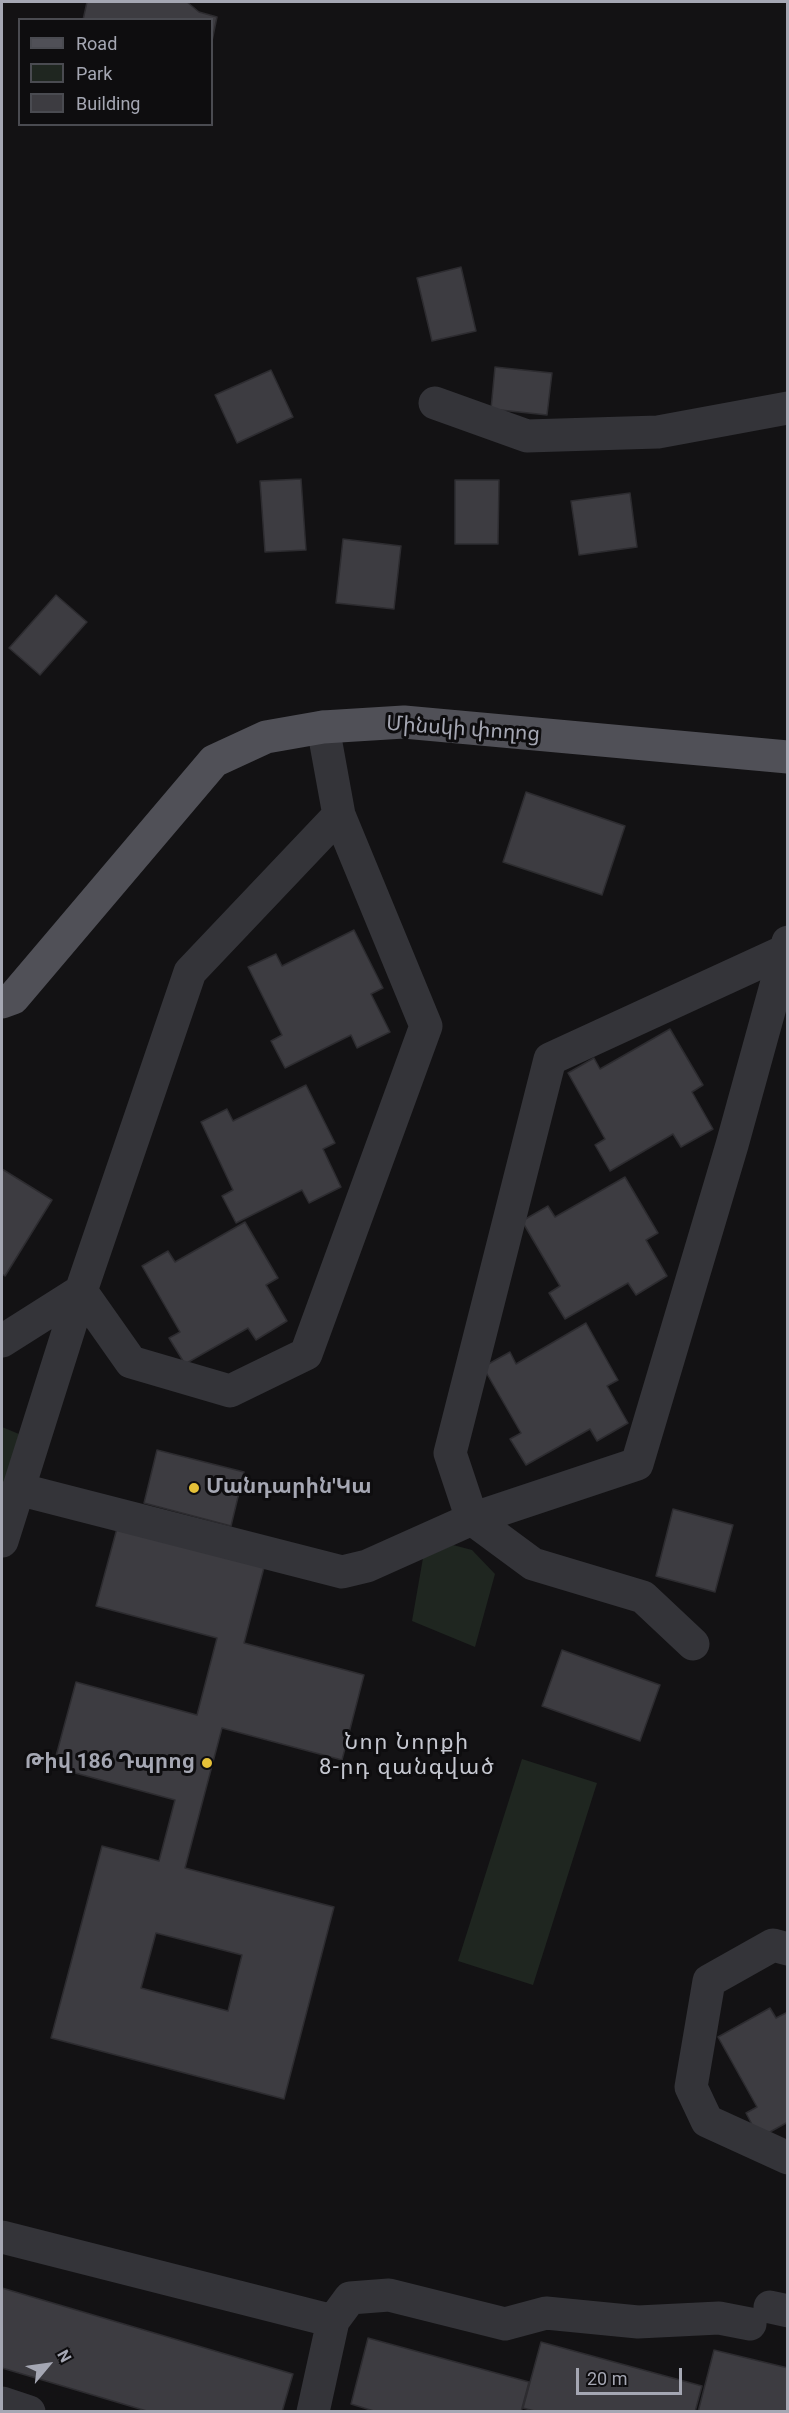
<!DOCTYPE html>
<html>
<head>
<meta charset="utf-8">
<style>
  body { margin:0 }
  #map { position:relative; width:789px; height:2413px; overflow:hidden; background:#131214; font-family:Roboto,sans-serif }
  canvas { display:block }
  .frame { position:absolute; inset:0; border:3px solid #a5a7b3; pointer-events:none }
  .legend { position:absolute; left:18px; top:18px; width:195px; height:108px; box-sizing:border-box; background:#0e0d0f; border:2px solid #4a4b51; margin:0; padding:8px 10px; list-style:none; font-size:18px; color:#a5a7b3 }
  .legend li { display:flex; align-items:center; gap:12px; height:30px }
  .legend b { width:30px; border:2px solid #4a4b51 }
  .north { position:absolute; left:18px; top:2335px; width:60px; height:60px; -webkit-text-stroke:4px #0e0d0f; paint-order:stroke; rotate:61deg; font-size:16px; font-weight:700; line-height:24px; text-align:center; color:#a5a7b3 }
  .north::after { content:''; display:block; margin:auto; width:21px; height:27px; background:#a5a7b3; clip-path:polygon(50% 0,100% 100%,50% 72%,0 100%) }
  .scale { position:absolute; left:576px; top:2368px; width:106px; height:27px; box-sizing:border-box; border:3px solid #a5a7b3; border-top:0; padding-left:8px; font-size:18px; line-height:21px; white-space:nowrap; color:#a5a7b3; -webkit-text-stroke:4px #0e0d0f; paint-order:stroke }
</style>
</head>
<body>
<div id="map">
<canvas width="789" height="2413"></canvas>
<div class="frame"></div>
<ul class="legend">
<li><b style="height:8px;background:#505057"></b>Road</li>
<li><b style="height:16px;background:#1f2620"></b>Park</li>
<li><b style="height:16px;background:#3d3c41"></b>Building</li>
</ul>
<div class="north">N</div>
<div class="scale">20 m</div>
</div>
<script>
const ctx = document.querySelector('canvas').getContext('2d');
ctx.lineJoin = 'round';
function paint(path, color) { ctx.fillStyle = color; ctx.fill(path, 'evenodd'); }
const toPath = rows => new Path2D(rows.map(r => 'M' + r).join(''));
function trace(path, color, width, dash) { ctx.strokeStyle = color; ctx.lineWidth = width; ctx.lineCap = dash ? 'butt' : 'round'; ctx.setLineDash(dash || []); ctx.stroke(path); }
function write(font, color, halo, rows, align = 'center') {
  ctx.font = font + ' Roboto,"Noto Sans Armenian",sans-serif'; ctx.lineWidth = 6; ctx.setLineDash([]); ctx.textBaseline = 'middle'; ctx.strokeStyle = halo; ctx.fillStyle = color; for (const [text, x, y, turn = 0] of rows) {
    ctx.save(); ctx.translate(x, y); ctx.rotate((+turn || 0) * Math.PI / 180); ctx.textAlign = isNaN(turn) ? turn : align; if (halo) ctx.strokeText(text, 0, 0); ctx.fillText(text, 0, 0); ctx.restore();
  }
}
paint(toPath([
  [2,1427,19,1434,2,1492],
  [453,1545,472,1550,495,1574,475,1647,412,1621,423,1558],
  [522,1759,597,1783,533,1985,458,1961]
]), '#1f2620');
const building = toPath([
  [87,2,187,2,199,12,217,17,212,41,212,20,83,20,87,2],
  [461,267,476,331,432,341,417,278,461,267],
  [495,367,552,373,547,415,491,409,495,367],
  [271,370,293,417,237,443,215,395,271,370],
  [301,479,306,550,265,552,260,481,301,479],
  [455,480,499,480,498,544,455,544,455,480],
  [630,493,637,547,579,555,571,501,630,493],
  [343,539,401,546,394,609,336,603,343,539],
  [56,595,87,622,40,675,9,648,56,595],
  [526,792,625,826,602,895,503,862,526,792],
  [354,930,383,988,371,994,390,1032,357,1048,351,1035,285,1068,271,1041,282,1035,248,967,276,954,282,966,354,930],
  [670,1029,703,1085,692,1092,713,1129,681,1147,673,1134,610,1171,595,1145,605,1139,568,1073,594,1058,600,1069,670,1029],
  [306,1085,335,1143,323,1149,341,1187,309,1203,302,1190,236,1223,222,1196,233,1190,201,1122,227,1109,233,1121,306,1085],
  [2,1169,52,1200,5,1276,2,1274,2,1169],
  [625,1177,658,1233,646,1240,667,1276,636,1295,628,1283,565,1319,549,1293,560,1286,522,1221,548,1206,555,1217,625,1177],
  [245,1222,278,1278,266,1285,287,1321,256,1340,248,1328,185,1364,169,1338,180,1332,142,1266,168,1251,175,1262,245,1222],
  [586,1323,618,1380,607,1386,628,1423,597,1441,590,1429,526,1465,510,1439,521,1433,483,1367,510,1352,516,1364,586,1323],
  [157,1450,244,1472,231,1526,144,1503,157,1450],
  [673,1509,733,1525,715,1592,656,1576,673,1509],
  [119,1521,266,1560,244,1643,364,1675,342,1760,222,1728,185,1868,334,1907,284,2099,51,2038,102,1846,159,1861,175,1800,53,1767,76,1682,197,1715,217,1638,96,1606,119,1521],
  [156,1933,242,1955,228,2011,141,1988,156,1933],
  [562,1650,660,1685,640,1741,542,1706,562,1650],
  [770,2008,776,2018,788,2012,788,2122,759,2138,746,2113,757,2107,718,2037,770,2008],
  [2,2288,293,2374,282,2412,150,2412,2,2368,2,2288],
  [368,2338,529,2382,521,2412,377,2412,351,2404,368,2338],
  [541,2342,702,2386,695,2412,538,2412,523,2408,541,2342],
  [714,2350,788,2368,788,2412,698,2412,714,2350]
]);
paint(building, '#3d3c41');
trace(building, '#2d2c30', 1.5);
trace(toPath([
  [435,403,527,436,658,432,788,408],
  [81,1291,131,1362,230,1391,306,1354,426,1026,339,815],
  [2,1341,81,1291],
  [18,1489,342,1572,367,1566,472,1519,637,1464,732,1145,788,942],
  [2,1541,81,1291,190,972,339,815,323,727],
  [693,1644,643,1597,533,1564,472,1519,450,1453,550,1059,785,951],
  [788,1949,773,1945,709,1981,691,2087,707,2121,788,2158],
  [2,2237,333,2321],
  [770,2307,788,2311],
  [2,2403,29,2412],
  [313,2412,333,2321,350,2298,389,2295,505,2324,546,2313,638,2322,719,2318,750,2324]
]), '#343439', 33);
trace(toPath([
  [2,1002,13,998,214,761,266,737,323,727,404,722,788,757]
]), '#505057', 33);
for (const [x, y, r, color] of [
  [194,1488,6,"#e6c138"],
  [207,1763,6,"#e6c138"]
]) { const dot = new Path2D(); dot.arc(x, y, r, 0, 2 * Math.PI); ctx.fillStyle = color; ctx.fill(dot); trace(dot, '#0e0d0f', 2); }
write('21px', '#a5a7b3', '#0e0d0f', [
  ["Մինսկի փողոց",463,730,4]
]);
write('bold 21px', '#a5a7b3', '#0e0d0f', [
  ["Մանդարին'Կա",206,1488],
  ["Թիվ 186 Դպրոց",195,1763,"right"]
], 'left');
ctx.letterSpacing = '1.5px';
write('22px', '#c5c7d0', '#0e0d0f', [
  ["Նոր Նորքի",407,1743],
  ["8-րդ զանգված",407,1768]
]);
ctx.letterSpacing = '0px';
</script>
</body>
</html>
